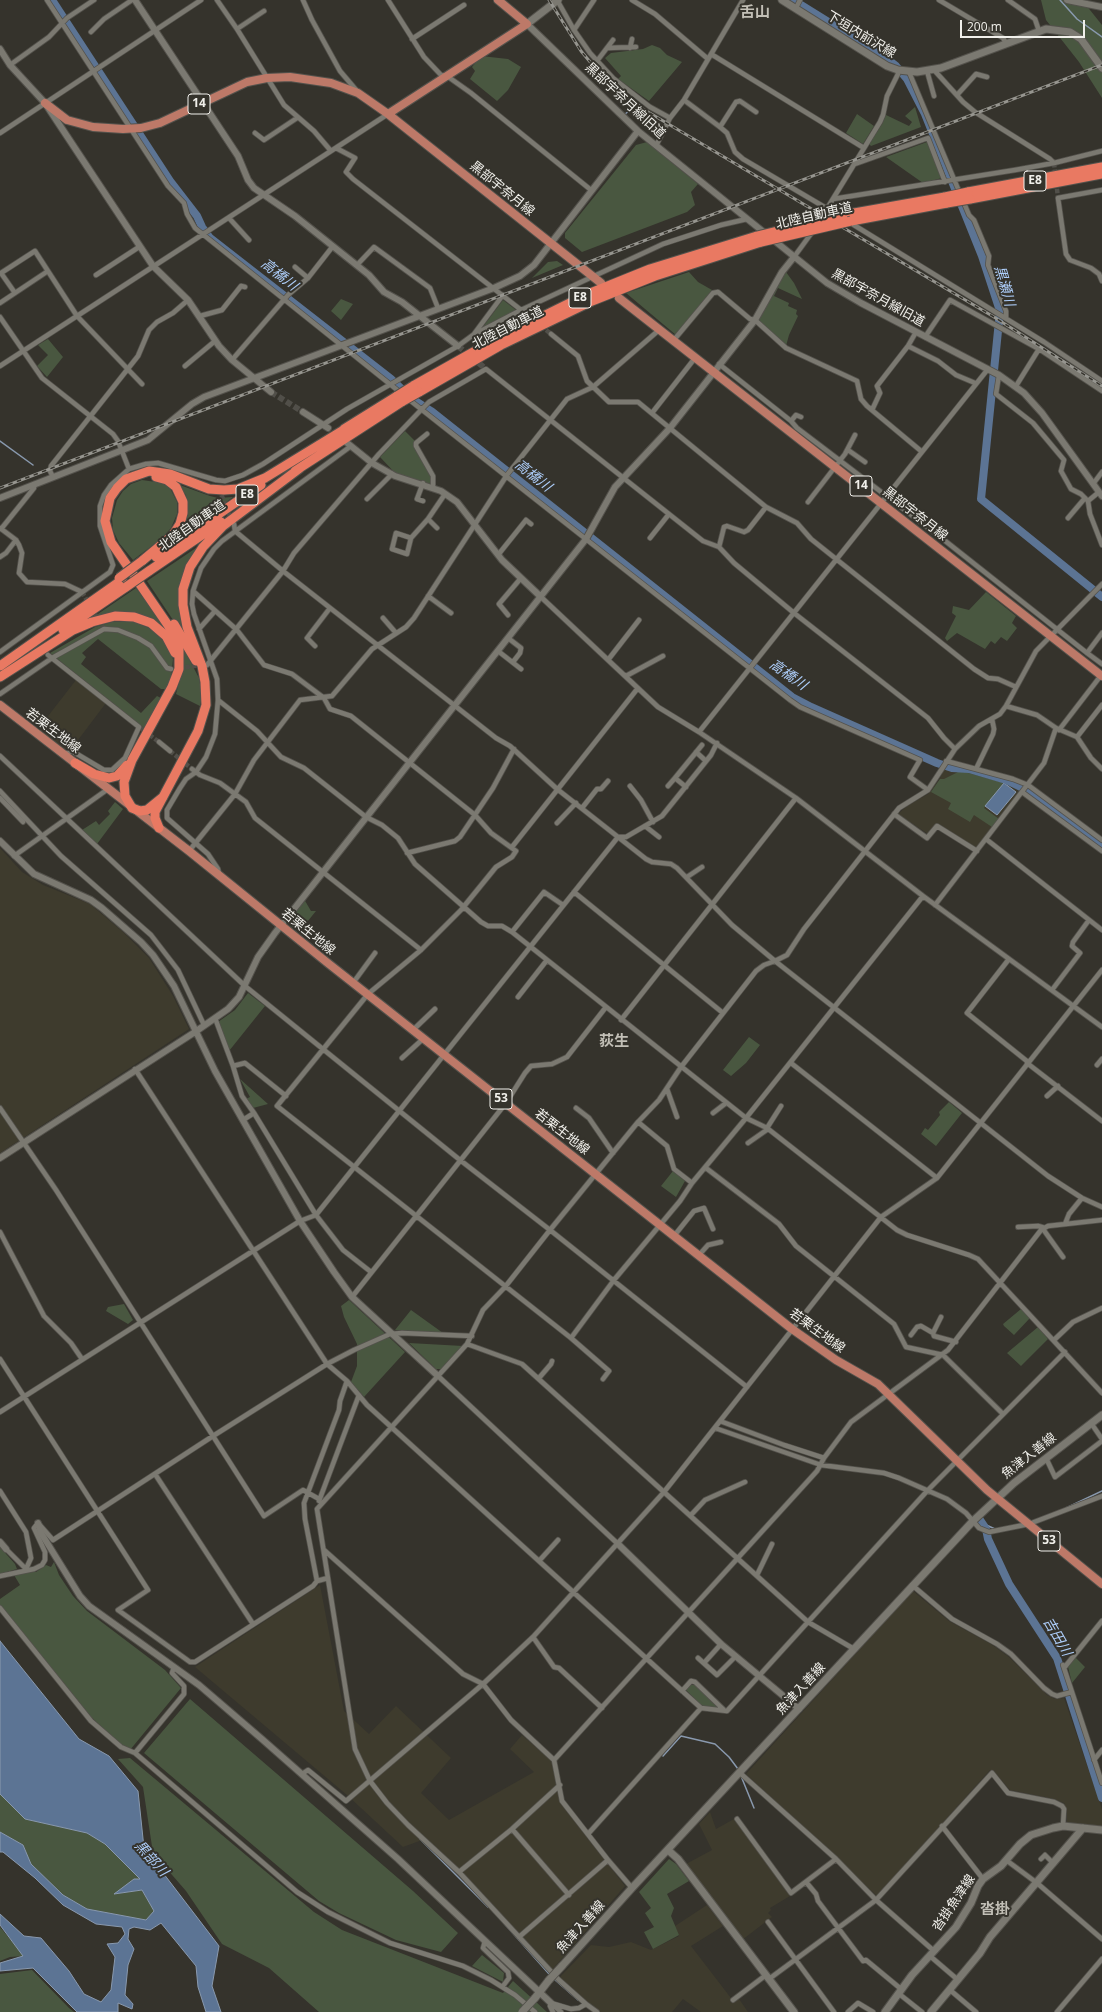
<!DOCTYPE html>
<html>
<head>
<meta charset="utf-8">
<style>
  body { margin:0 }
  #map { position:relative; width:1102px; height:2012px; overflow:hidden; background:#35332c; font-family:"Open Sans",sans-serif }
  canvas { display:block }
  .scale { position:absolute; left:960px; top:20px; width:125px; height:18px; box-sizing:border-box; border:2px solid #f1f0eb; border-top:0; padding-left:5px; font-size:12px; line-height:14px; white-space:nowrap; color:#f1f0eb; -webkit-text-stroke:3px #35332c; paint-order:stroke }
</style>
</head>
<body>
<div id="map">
<canvas width="1102" height="2012"></canvas>
<div class="scale">200 m</div>
</div>
<script>
const ctx = document.querySelector('canvas').getContext('2d');
ctx.lineJoin = 'round';
function paint(path, color) { ctx.fillStyle = color; ctx.fill(path, 'evenodd'); }
const toPath = rows => new Path2D(rows.map(r => 'M' + r).join(''));
function trace(path, color, width, dash) { ctx.strokeStyle = color; ctx.lineWidth = width; ctx.lineCap = dash ? 'butt' : 'round'; ctx.setLineDash(dash || []); ctx.stroke(path); }
function write(font, color, halo, rows, align = 'center') {
  ctx.font = font + ' "Open Sans","Noto Sans JP",sans-serif'; ctx.lineWidth = 4; ctx.setLineDash([]); ctx.textBaseline = 'middle'; ctx.strokeStyle = halo; ctx.fillStyle = color; for (const [text, x, y, turn = 0] of rows) {
    ctx.save(); ctx.translate(x, y); ctx.rotate((+turn || 0) * Math.PI / 180); ctx.textAlign = isNaN(turn) ? turn : align; if (halo) ctx.strokeText(text, 0, 0); ctx.fillText(text, 0, 0); ctx.restore();
  }
}
paint(toPath([
  [76,680,106,703,72,748,64,749,38,729],
  [945,768,964,771,1007,784,1022,790,977,848,937,824,928,834,898,814,907,806,928,794,939,780],
  [0,848,22,872,43,885,90,904,123,932,149,958,173,996,189,1029,0,1153],
  [320,1585,344,1711,369,1734,396,1706,451,1758,421,1793,449,1820,534,1772,510,1749,522,1735,554,1763,561,1804,625,1886,552,1970,425,1839,403,1847,347,1795,195,1667],
  [913,1591,949,1621,991,1644,1009,1657,1047,1695,1055,1699,1064,1698,1102,1809,1102,1826,1067,1822,1067,1810,1064,1803,1054,1799,1010,1790,997,1775,990,1770,877,1896,746,1774],
  [710,1812,716,1829,734,1819,790,1896,770,1908,771,1910,768,1913,772,1917,742,1940,686,1864,712,1850,699,1824],
  [707,1905,723,1926,691,1946,734,2002,739,1999,748,2012,701,2012,683,1999,672,2012,601,2012,558,1979,591,1945,609,1947,631,1942,651,1950,679,1936,675,1926]
]), '#3e3b2d');
paint(toPath([
  [1041,0,1082,0,1102,25,1102,98,1079,62,1046,20],
  [652,45,660,48,667,55,682,62,649,101,618,79,621,76,605,58,611,53,643,49],
  [481,56,508,59,521,67,508,90,497,101,470,79,475,71,472,67],
  [915,107,921,127,871,146,869,144,882,124,886,115,909,126,912,122,905,116],
  [857,114,874,126,863,144,846,133],
  [647,142,698,184,691,192,695,205,687,212,582,252,565,238,565,233,636,145],
  [927,142,942,178,923,183,886,157],
  [557,261,563,265,532,278,548,262],
  [689,272,698,282,712,290,676,335,626,293],
  [786,272,794,283,802,299,778,288,774,296,789,303,788,306,797,310,796,314,798,316,789,335,786,346,758,320],
  [341,299,353,304,341,320,331,311],
  [503,300,516,310,482,328],
  [48,339,63,357,47,377,37,366,48,355,38,345],
  [405,431,416,442,435,474,434,485,396,474,380,457],
  [142,480,163,483,170,488,177,502,177,514,171,528,161,539,133,560,119,543,113,530,112,518,117,500,123,491,131,484],
  [177,484,210,496,218,498,233,497,180,536,187,512,186,495],
  [199,546,189,560,182,576,191,647,147,581],
  [136,588,152,609,169,637,149,619,92,618],
  [986,592,1016,616,1012,623,1017,628,1007,641,1001,637,995,644,991,641,985,649,957,633,947,641,945,638,956,616,952,613,953,606,969,610],
  [112,622,134,622,154,630,165,643,173,659,171,679,169,687,165,689,161,689,98,639,82,653,86,657,81,664,141,713,157,696,161,698,145,729,50,653,95,627],
  [179,640,199,678,202,695,200,706,176,694,181,674],
  [958,772,965,772,1004,783,984,808,999,819,992,827,974,815,970,822,948,809,951,803,931,792,940,779,944,779],
  [115,802,123,809,97,844,82,830,96,821,99,825,110,814,108,811],
  [304,899,311,911,316,911,299,932,286,922],
  [248,993,265,1006,229,1051,218,1022,235,1010],
  [749,1037,760,1045,746,1063,731,1076,723,1070],
  [240,1079,268,1104,253,1108,246,1099,250,1097],
  [949,1102,962,1113,936,1146,921,1134,925,1128,928,1130,940,1115,939,1112],
  [673,1171,685,1181,676,1197,661,1186],
  [349,1300,405,1352,364,1397,351,1382,357,1366,357,1344,344,1317,341,1306],
  [124,1304,133,1320,128,1324,106,1311,108,1307],
  [1021,1309,1030,1318,1014,1335,1004,1326,1003,1324],
  [411,1310,443,1333,395,1330],
  [1038,1327,1048,1339,1021,1366,1007,1353],
  [409,1343,463,1346,441,1369,436,1369],
  [0,1547,15,1564,17,1569,0,1574],
  [54,1562,59,1575,73,1596,87,1611,165,1670,181,1688,130,1750,121,1745,91,1717,0,1605,0,1599,20,1585,14,1575,26,1572,36,1572,46,1565,51,1567],
  [1075,1657,1085,1667,1072,1683,1068,1667],
  [691,1685,695,1685,718,1707,717,1708,703,1707,686,1690],
  [190,1699,413,1891,458,1933,441,1952,396,1940,339,1913,319,1901,144,1753],
  [130,1758,314,1912,342,1930,503,1993,513,1981,547,2012,319,2012,269,1968,222,1944,186,1891,153,1853,143,1787,118,1759],
  [0,1794,25,1819,87,1833,105,1844,141,1880,134,1879,115,1894,142,1890,154,1911,146,1920,87,1909,63,1895,31,1864,23,1845,0,1832],
  [669,1859,676,1864,689,1881,667,1894,674,1908,671,1916,679,1935,653,1949,644,1932,654,1927,645,1913,651,1908,639,1892],
  [0,1927,24,1956,10,1957,0,1961],
  [482,1955,504,1973,503,1982,472,1966],
  [32,1970,69,2008,74,2012,0,2012,0,1974]
]), '#495740');
const water = toPath([
  [1004,783,1016,792,997,815,985,806,1004,783],
  [0,1641,79,1739,109,1756,138,1791,144,1848,219,1946,212,1986,221,2012,206,2012,198,1987,196,1966,161,1923,150,1930,134,1927,129,1929,128,1939,134,1949,128,1965,125,1995,133,2004,132,2009,118,2003,118,2012,77,2012,33,1968,0,1971,0,1963,23,1956,0,1925,0,1914,24,1936,41,1938,69,1971,84,1994,101,2002,111,1990,115,1957,107,1944,118,1943,125,1934,122,1927,96,1924,63,1905,35,1878,3,1852,0,1852,0,1832,23,1845,31,1864,63,1895,87,1909,146,1920,154,1911,142,1890,114,1894,134,1879,140,1879,105,1844,87,1833,25,1819,0,1794,0,1641]
]);
paint(water, '#5c7494');
trace(water, '#8999ae', 1);
trace(toPath([
  [1060,0,1077,19,1102,37],
  [625,114,636,106],
  [0,441,33,465],
  [1066,1508,1102,1491],
  [982,1523,995,1529],
  [663,1756,681,1736,715,1744,729,1757,738,1769],
  [741,1776,754,1808],
  [420,1839,488,1907],
  [502,1921,550,1975],
  [554,1979,578,2000]
]), '#8999ae', 1.5);
trace(toPath([
  [52,0,170,181,197,216,202,227,210,238,391,379,411,398,431,411,792,697,811,707,937,763,952,768,969,769,1006,780,1031,792,1102,845],
  [793,0,883,56,896,66,907,79,925,114,982,256,1000,311,981,499,1102,597],
  [980,1520,986,1529,988,1539,1009,1584,1057,1658,1102,1798]
]), '#5c7494', 8);
trace(toPath([
  [1054,163,1058,198],
  [525,313,535,321],
  [541,326,551,334],
  [219,489,232,521],
  [82,592,104,629],
  [179,668,203,665],
  [139,727,159,742],
  [170,751,192,769]
]), '#514f49', 4.5, [4.5, 2]);
trace(toPath([
  [458,346,486,369],
  [271,392,303,412]
]), '#514f49', 6, [6, 3]);
const minor = toPath([
  [47,0,168,186,184,203,187,214,195,228,401,393],
  [217,0,237,29,264,11],
  [303,0,312,20,340,71,357,91],
  [388,0,424,57,441,75,447,76,471,93,591,190],
  [557,0,574,30,590,53,613,78,650,107,670,118],
  [632,0,655,14,708,59],
  [939,0,1003,38,1006,43],
  [1008,0,1035,19,1039,31],
  [797,6,800,0],
  [237,29,284,105,314,131,331,151],
  [574,30,594,0],
  [91,32,104,19,132,0],
  [412,39,464,5],
  [607,48,636,47],
  [630,48,632,39],
  [711,54,864,148],
  [597,61,613,40],
  [10,65,49,37,67,18,94,0],
  [934,70,963,102,975,112,1050,159,1054,163],
  [927,71,934,96],
  [909,72,969,215,974,220,989,256,988,265,1006,311,1006,318],
  [957,95,976,74,987,77],
  [684,100,720,127,727,133,735,152,743,159,838,215],
  [720,127,736,102,740,101,756,112],
  [0,133,201,0],
  [255,133,264,140,297,118],
  [656,146,670,118,684,100,743,0],
  [336,148,355,158,346,172,353,179,525,313],
  [855,164,928,138,945,182],
  [1102,190,1058,198,1066,254,1070,260,1091,268,1099,274,1102,281],
  [833,199,1015,170,1054,163,1102,151],
  [229,218,249,240],
  [820,220,880,122,883,115,887,96,898,74,898,70],
  [849,222,1044,342,1102,381],
  [794,257,813,231],
  [357,265,374,247,430,288,438,308],
  [295,267,308,278,333,246],
  [96,275,139,247],
  [15,293,1,273,35,251,77,316,142,384],
  [0,303,48,271],
  [200,316,222,310,241,286,245,287],
  [0,317,42,378,113,434,118,441,129,469],
  [474,334,503,295],
  [551,334,578,356,587,381,609,402,638,402,766,507,797,523,811,539,974,669,988,678,998,679,1016,687],
  [925,337,950,300,1039,349,1102,391],
  [673,341,713,293,718,292,750,319,755,320,786,348,857,381,861,399,867,406,921,451],
  [908,346,938,361,956,375,975,383],
  [232,360,288,295,308,278],
  [719,364,791,421,797,428,939,536,1087,653],
  [0,366,388,114],
  [185,366,215,341],
  [999,375,996,394,1033,423,1064,460,1061,471,1071,489,1081,494,1088,501,1099,492],
  [1016,386,1039,349],
  [407,398,790,700,800,707,920,760,910,777,928,790],
  [872,410,880,393,877,386,908,346,916,332],
  [652,413,695,358],
  [791,421,796,415,801,417],
  [427,434,416,443,416,446,433,476,433,487],
  [351,446,222,541,214,549,201,568,193,591,237,630,264,665,292,674,324,698,330,709,351,716,475,815,491,833,516,851,512,857,496,867,461,910,421,950,368,994,277,1106,571,1338,609,1371,603,1379],
  [848,450,865,462],
  [53,477,50,471,51,466,138,356,149,330,157,322,173,313,188,300],
  [423,483,417,499,423,501],
  [1093,484,1102,472],
  [367,499,392,474],
  [1088,501,1090,514,1102,545],
  [808,502,845,454,855,435],
  [1068,518,1085,498],
  [234,524,235,531,283,571,496,738,510,746,557,789,646,859,652,862,671,864,677,868,732,925,775,961,787,955,804,929,899,808,928,790,955,749,979,726,1000,714,1006,706,1036,651,1102,584],
  [0,528,16,540,19,545,22,553,19,573,27,582,65,584,82,592],
  [437,528,428,519,445,494],
  [1,529,34,488,34,484],
  [411,538,396,533,392,549,407,554,411,538,428,519],
  [650,538,669,514],
  [719,547,724,527,727,526,744,532,748,530,766,507],
  [498,555,526,520,531,524],
  [0,557,6,553,16,540],
  [193,591,192,604,194,614,217,679,218,700,215,734,206,757,196,772,186,779,180,788,167,810,167,818,208,854,218,869,219,874],
  [428,596,451,613],
  [541,597,658,707,699,732,796,798,923,896,1102,1027],
  [508,615,499,604,521,578],
  [383,618,396,633],
  [199,629,215,611],
  [1102,633,1087,653,1102,664],
  [508,638,521,648,520,653,513,662],
  [315,646,307,638,330,608],
  [498,651,521,669],
  [0,652,110,572,113,565,100,526,100,506,104,495,111,485,129,469,146,464,158,463,216,480,225,481,243,475,263,464,347,409,458,346,473,335,521,310,663,244,721,225,747,219],
  [48,655,139,727,125,758,112,770,104,770,72,751,64,754],
  [608,660,639,620],
  [207,665,283,571,294,553,379,454,420,411,429,402,486,369,703,541,719,547,734,563,794,613,928,718,944,738,955,749],
  [626,676,663,656],
  [0,694,52,658,104,629,118,630,138,638,151,646,167,668,171,669],
  [218,700,257,731,281,757,304,768,366,817,382,825,398,838,415,864,481,922,488,926,502,926,512,932,746,1118,923,896],
  [1006,706,1037,715,1056,728,1077,737,1091,758,1102,769],
  [1059,730,1102,674],
  [699,732,988,369],
  [1077,737,1102,705],
  [159,742,170,751],
  [696,752,706,761],
  [0,756,245,986,460,1160,550,1230,638,1122,659,1100,681,1067,756,971,764,965,775,961,1048,1176,1082,1198,1102,1207],
  [946,761,1013,779,1028,785,1102,840],
  [192,769,200,775,220,783,235,794,246,802,255,818,421,950],
  [976,769,993,734,994,729,992,719],
  [630,786,641,800,653,822],
  [668,786,675,778],
  [686,787,675,778,702,745],
  [0,791,61,856,151,935,178,970,204,1025],
  [1022,792,1102,851],
  [0,798,23,822],
  [582,808,597,789,601,789,608,781],
  [894,814,927,838,937,826,977,851],
  [557,823,576,803],
  [645,826,659,837],
  [618,837,626,837,662,816,711,755,717,743],
  [986,839,1102,930],
  [512,847,638,688],
  [189,851,235,794,254,760,300,700,332,696,372,649,406,627,414,618,507,475,567,399,593,387,659,330],
  [407,853,455,841,460,837,493,788,514,749],
  [14,856,108,789],
  [687,877,702,867],
  [574,892,723,1013],
  [935,905,1044,763,1056,728],
  [512,932,544,892,563,905],
  [1009,959,967,1013,1028,1062],
  [353,983,375,953],
  [1052,990,1080,953,1072,946,1073,942,1089,920],
  [518,997,547,960],
  [215,1018,233,1066],
  [621,1020,796,798],
  [413,1030,435,1009],
  [402,1058,424,1038],
  [791,1063,937,1178],
  [1027,1063,1102,1121],
  [1097,1065,1102,1059],
  [135,1069,327,1364,347,1381,367,1405,701,1708,727,1711,928,1490,1065,1352],
  [667,1089,677,1117],
  [1047,1096,1058,1086],
  [0,1108,56,1190,264,1516,303,1490,319,1499],
  [576,1108,589,1118,613,1153],
  [254,1113,242,1096,233,1066,245,1063,286,1096],
  [713,1113,726,1103],
  [243,1120,254,1113,316,1215,343,1250,371,1272],
  [638,1122,667,1146,674,1169,692,1183],
  [767,1128,781,1106],
  [748,1143,768,1129],
  [706,1168,779,1224,796,1246,894,1324,906,1347,943,1355,1003,1414],
  [1065,1224,1069,1214,1082,1198],
  [1018,1227,1038,1226,1045,1228],
  [1043,1229,1063,1257],
  [0,1232,44,1316,71,1343,82,1359],
  [674,1236,694,1211,704,1208,713,1229],
  [699,1255,708,1245,721,1242],
  [352,1297,506,1103,525,1073,531,1066,552,1064,567,1057,606,1007],
  [941,1317,933,1333,934,1336,956,1342],
  [911,1335,917,1327,921,1326,933,1333],
  [571,1338,614,1280,680,1201,692,1183,746,1118,767,1128,897,1230,907,1235,969,1255,978,1259,1102,1393],
  [1054,1340,1073,1322,1102,1308],
  [467,1344,522,1364,808,1622,854,1649],
  [0,1359,148,1590,118,1610,190,1662,195,1662,313,1586,317,1581,328,1578],
  [438,1376,618,1544],
  [539,1378,551,1364,552,1361],
  [0,1412,300,1221,316,1215,618,837],
  [720,1421,784,1445,824,1458],
  [1091,1423,1102,1439],
  [715,1428,821,1465,884,1473,899,1478,947,1499,966,1513,979,1528,989,1532,1029,1524,1102,1496],
  [1046,1458,1055,1477,1102,1441],
  [155,1474,253,1624],
  [0,1491,26,1532,31,1558,26,1569,6,1549],
  [319,1501,359,1395],
  [691,1515,705,1500,745,1482],
  [324,1550,463,1674,483,1684,511,1720,554,1760,562,1801,608,1860,632,1888],
  [539,1561,558,1540],
  [757,1575,772,1544],
  [0,1576,34,1569,42,1565,45,1560,45,1552,34,1528,38,1523,53,1540,213,1436,327,1364,354,1350,390,1334,402,1333,472,1336],
  [317,1581,305,1519,304,1503,339,1410,340,1401,347,1381],
  [912,1585,952,1619,997,1644,1011,1654,1044,1688,1052,1694,1057,1696,1072,1692],
  [0,1608,91,1721,121,1747,135,1753,297,1892,328,1912,390,1943,463,1966,491,1980,515,1995,535,2012],
  [533,1637,554,1667,559,1668,602,1708],
  [698,1658,717,1675,736,1656],
  [704,1663,721,1644],
  [1063,1665,1102,1783],
  [1064,1668,1102,1621],
  [682,1691,691,1681,695,1682,724,1710],
  [135,1753,184,1694,184,1686,172,1673,174,1667],
  [554,1760,817,1471,824,1458,851,1422,948,1350,1041,1230,1048,1226,1102,1220],
  [1094,1760,1102,1750],
  [740,1773,836,1859,876,1900,934,1951],
  [302,1774,308,1770,346,1801,483,1684,533,1637,664,1492,881,1217,937,1178,1102,970],
  [737,1819,791,1893,836,1859],
  [942,1826,983,1879],
  [512,1829,569,1895],
  [588,1834,701,1708],
  [1041,1859,1045,1855,1053,1863],
  [1006,1860,1037,1883,1102,1939],
  [459,1872,512,1829,560,1785],
  [806,1882,816,1894,818,1901,863,1961,866,1960,901,1989],
  [768,1922,834,2012],
  [519,1937,608,1860],
  [485,1941,483,1948,508,1972,509,1978,503,1986],
  [930,1956,958,1980],
  [769,1979,876,1900,992,1773,1008,1793,1054,1802,1062,1806,1064,1809,1063,1826],
  [950,1990,976,2012],
  [898,1993,922,2012],
  [733,2000,766,1975],
  [551,2003,571,2009,579,2008,586,2004,559,1980,459,1872,408,1825,387,1803,370,1781,355,1749,317,1509,467,1344,483,1310,505,1287,550,1230,747,1387],
  [551,2003,561,2012],
  [551,2003,550,2006,553,2012],
  [586,2004,597,2012],
  [848,2012,858,2003,873,2012],
  [1057,2012,1102,1959]
]);
const tertiary = toPath([
  [135,0,238,156,248,180,254,188,295,216,369,275,384,292,402,302,458,346],
  [1067,0,1102,7],
  [527,24,638,131,827,283,861,303,999,375,1024,393,1042,413,1102,496],
  [0,49,10,65,45,103,153,266,188,300,219,346,232,360,271,392],
  [303,412,328,428],
  [346,442,372,463,395,476,441,491,457,502,502,560,541,597],
  [0,498,148,440,192,404,204,397,494,288,520,276,534,265,638,131],
  [0,841,34,874,91,900,102,908,141,942,153,955,174,986,215,1071,300,1221,334,1272,352,1297,438,1376],
  [0,1158,195,1032,228,1009,239,997,258,957,275,933,586,539,615,487,670,428,755,320,782,272,794,257],
  [38,1523,41,1533,80,1596,89,1606,199,1685,263,1740,398,1859,551,2003],
  [0,1542,6,1549],
  [618,1544,721,1644,799,1709]
]);
const secondary = toPath([
  [782,0,887,66,898,70,917,72,941,68,1046,29,1070,32,1081,39,1102,68],
  [527,24,558,0],
  [668,1850,678,1859,794,2012],
  [562,1966,632,1888,973,1521,1014,1483,1102,1415],
  [535,1998,549,1980],
  [885,2012,912,1975,956,1927,971,1903,978,1886,983,1879,1001,1866,1020,1844,1031,1835,1053,1828,1063,1826,1102,1830],
  [931,2012,980,1953,990,1937,1083,1828]
]);
const primary = toPath([
  [45,103,67,120,93,127,123,129,141,128,160,123,247,82,267,78,290,77,331,83,358,93,388,114,601,283],
  [388,114,527,24,498,0],
  [619,298,1102,676],
  [0,705,189,851,329,964,792,1329,836,1360,878,1384,987,1490,1102,1584]
]);
const motorway = toPath([
  [968,192,1102,167],
  [970,199,1102,174],
  [843,215,945,197],
  [851,221,947,203],
  [413,386,493,341,588,294,650,269,757,236],
  [419,392,501,345,592,301,655,276,761,242],
  [344,429,397,396],
  [295,471,403,401],
  [156,557,261,485],
  [142,561,173,535,180,524,183,513,183,502,176,487,167,480,156,477],
  [149,571,221,522],
  [174,624,196,661],
  [63,630,126,587],
  [0,666,122,580],
  [0,677,73,630,92,622,115,616,134,617,151,623,166,636,175,653],
  [75,763,94,774,109,778,117,776,127,765],
  [163,797,147,810,140,811,132,808,125,796,124,782,132,760,172,687,179,669,179,650,172,631,111,542,105,521,110,498,117,488,126,479,149,471,170,474,209,489,224,490,238,489,265,478,350,426],
  [159,828,155,818,155,812,198,731,206,705,205,682,202,666,187,627,183,605,183,589,190,567,203,547,223,526,300,468]
]);
trace(minor, '#54524c', 6);
trace(tertiary, '#54524c', 8);
trace(secondary, '#54524c', 9);
trace(primary, '#54524c', 10);
trace(motorway, '#54524c', 11);
trace(minor, '#7b7971', 4.5);
trace(tertiary, '#7b7971', 6);
trace(secondary, '#7b7971', 7);
trace(primary, '#bd7968', 8);
trace(motorway, '#e97962', 9);
const rail = toPath([
  [549,0,581,51,601,75,643,109,994,317,1102,386],
  [0,488,1102,65]
]);
trace(rail, '#96958f', 3);
trace(rail, '#35332c', 1.5, [4.5]);
const secondaryBridge = toPath([
  [549,1980,562,1966],
  [522,2012,535,1998]
]);
const motorwayBridge = toPath([
  [945,197,968,192],
  [947,203,970,199],
  [757,236,843,215],
  [761,242,851,221],
  [397,396,413,386],
  [403,401,419,392],
  [119,578,142,561],
  [126,587,149,571]
]);
trace(secondaryBridge, '#54524c', 9, []);
trace(motorwayBridge, '#54524c', 11, []);
trace(secondaryBridge, '#7b7971', 7);
trace(motorwayBridge, '#e97962', 9);
for (const [x, y, w] of [
  [199,104,22],
  [1035,181,22],
  [580,298,22],
  [861,486,22],
  [247,495,22],
  [501,1099,22],
  [1049,1541,22]
]) { const box = new Path2D(); box.roundRect(x - w / 2, y - 10, w, 20, 3); ctx.fillStyle = '#35332c'; ctx.fill(box); trace(box, '#f1f0eb', 1); }
write('bold 12px', '#f1f0eb', null, [
  ["14",199,104],
  ["E8",1035,181],
  ["E8",580,298],
  ["14",861,486],
  ["E8",247,495],
  ["53",501,1099],
  ["53",1049,1541]
]);
write('13px', '#f1f0eb', '#35332c', [
  ["下垣内前沢線",861,35,31],
  ["黒部宇奈月線旧道",625,101,43],
  ["黒部宇奈月線",502,189,39],
  ["北陸自動車道",814,216,-13],
  ["黒部宇奈月線旧道",878,298,29],
  ["北陸自動車道",508,328,-27],
  ["黒部宇奈月線",915,514,38],
  ["北陸自動車道",192,526,-35],
  ["若栗生地線",53,731,37],
  ["若栗生地線",308,932,39],
  ["若栗生地線",562,1132,38],
  ["若栗生地線",817,1331,36],
  ["魚津入善線",1029,1456,-38],
  ["魚津入善線",801,1689,-47],
  ["沓掛魚津線",954,1903,-56],
  ["魚津入善線",581,1927,-48]
]);
write('italic 14px', '#adcdf9', '#35332c', [
  ["高橋川",279,275,38],
  ["黒瀬川",1004,286,74],
  ["高橋川",533,476,38],
  ["高橋川",788,675,35],
  ["吉田川",1057,1637,60],
  ["黒部川",151,1859,48]
]);
write('bold 15px', '#c2bfb6', '#35332c', [
  ["舌山",755,13],
  ["荻生",614,1042],
  ["沓掛",995,1910]
]);
</script>
</body>
</html>
